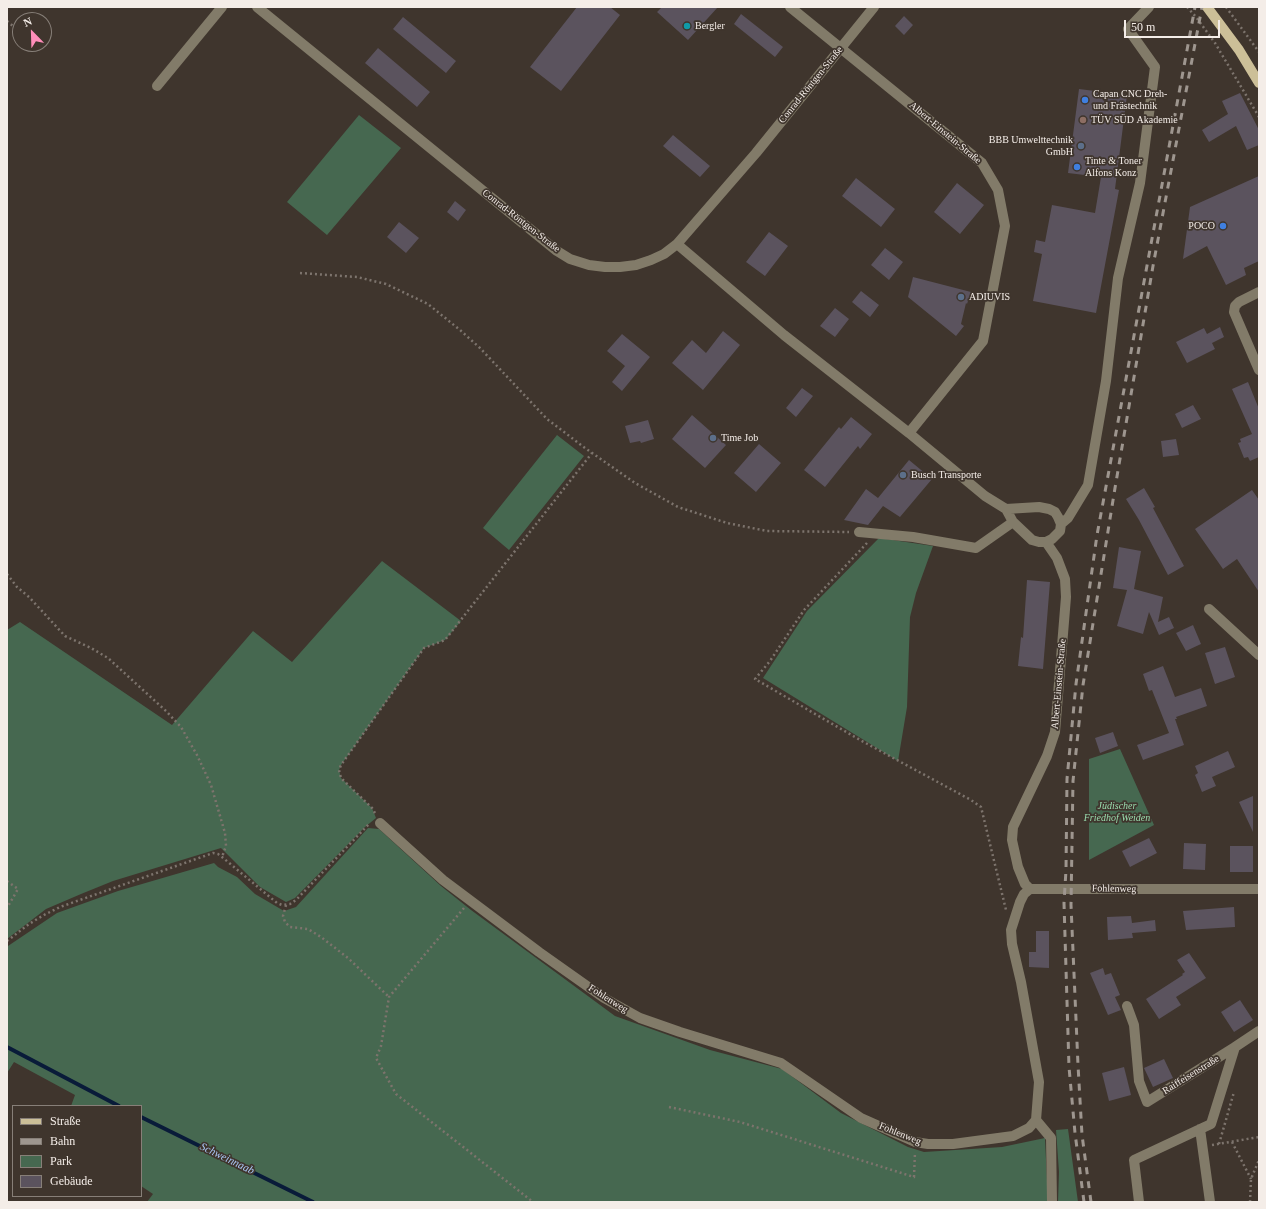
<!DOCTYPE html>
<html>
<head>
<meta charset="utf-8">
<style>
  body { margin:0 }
  #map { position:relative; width:1266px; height:1209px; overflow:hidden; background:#3f352d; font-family:Georgia,serif }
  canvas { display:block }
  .frame { position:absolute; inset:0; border:8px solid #f4ede8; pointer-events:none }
  .legend { position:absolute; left:12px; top:1105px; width:130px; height:92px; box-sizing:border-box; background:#3f352d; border:1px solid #877f78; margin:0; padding:5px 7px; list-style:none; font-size:12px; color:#f4ede8 }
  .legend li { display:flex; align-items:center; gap:8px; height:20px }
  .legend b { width:20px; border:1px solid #877f78 }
  .north { position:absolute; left:12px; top:12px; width:40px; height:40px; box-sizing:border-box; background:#3f352d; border:1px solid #877f78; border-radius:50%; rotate:337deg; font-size:11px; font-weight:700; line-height:16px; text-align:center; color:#f4ede8 }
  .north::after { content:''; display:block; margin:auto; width:14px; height:18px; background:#ff8eba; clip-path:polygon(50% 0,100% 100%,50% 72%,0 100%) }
  .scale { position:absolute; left:1124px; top:20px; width:96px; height:18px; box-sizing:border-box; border:2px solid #f4ede8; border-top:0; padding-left:5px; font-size:12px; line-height:14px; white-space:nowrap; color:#f4ede8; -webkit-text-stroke:3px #3f352d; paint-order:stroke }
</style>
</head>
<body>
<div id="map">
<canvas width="1266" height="1209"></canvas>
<div class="frame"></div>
<ul class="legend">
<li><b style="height:5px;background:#ccbf98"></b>Straße</li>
<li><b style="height:5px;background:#9e968f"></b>Bahn</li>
<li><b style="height:11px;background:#466850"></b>Park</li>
<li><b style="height:11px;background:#5b535e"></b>Gebäude</li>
</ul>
<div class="north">N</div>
<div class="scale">50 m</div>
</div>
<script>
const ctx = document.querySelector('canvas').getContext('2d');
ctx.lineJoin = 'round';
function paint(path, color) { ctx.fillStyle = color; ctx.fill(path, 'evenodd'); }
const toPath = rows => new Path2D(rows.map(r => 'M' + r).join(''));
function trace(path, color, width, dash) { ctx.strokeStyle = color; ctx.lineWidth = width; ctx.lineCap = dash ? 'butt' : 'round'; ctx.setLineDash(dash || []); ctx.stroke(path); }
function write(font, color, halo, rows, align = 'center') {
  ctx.font = font + ' Georgia,serif'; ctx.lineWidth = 3.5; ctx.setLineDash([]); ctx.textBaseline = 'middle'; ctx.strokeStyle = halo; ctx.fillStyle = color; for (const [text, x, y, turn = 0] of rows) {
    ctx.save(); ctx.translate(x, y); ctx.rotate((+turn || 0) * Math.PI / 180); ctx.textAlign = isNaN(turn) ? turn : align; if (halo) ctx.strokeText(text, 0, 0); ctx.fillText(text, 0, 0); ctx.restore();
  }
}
paint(toPath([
  [359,115,401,148,327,235,287,202],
  [557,435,584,456,509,550,483,528],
  [879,538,933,546,916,593,910,617,907,707,898,761,763,678,807,611],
  [382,561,461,621,445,640,424,648,341,765,339,770,341,778,372,808,376,818,365,827,295,898,286,902,260,887,221,848,113,881,81,894,46,909,7,939,7,630,20,622,172,725,253,631,292,662],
  [1120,749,1154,825,1089,860,1089,759],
  [368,828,379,829,441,886,471,910,615,1016,710,1050,782,1069,841,1113,908,1147,924,1152,1002,1147,1045,1138,1048,1202,147,1202,153,1194,141,1186,141,1106,71,1106,75,1095,14,1062,7,1073,7,948,8,946,57,913,118,891,214,863,218,867,237,877,255,894,284,911,296,907],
  [1068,1129,1078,1202,1058,1202,1059,1172,1056,1130]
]), '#466850');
trace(toPath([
  [7,1047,119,1106],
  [141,1117,313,1202]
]), '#091b39', 4);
paint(toPath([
  [577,7,610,7,620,15,561,91,530,67],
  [662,7,718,7,688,40,657,12],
  [741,14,783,47,775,57,734,24],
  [904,16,913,25,904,35,895,26],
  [403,17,456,61,446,73,393,29],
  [378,48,430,92,417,107,365,63],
  [1079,89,1127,95,1115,189,1119,190,1096,313,1033,301,1042,254,1034,252,1036,240,1045,242,1052,205,1095,213,1101,177,1068,173],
  [1240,93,1259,130,1259,145,1247,150,1236,126,1209,142,1202,130,1228,114,1222,101],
  [673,135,710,166,700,177,663,146],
  [1259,176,1259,261,1244,268,1246,275,1226,285,1207,246,1183,259,1190,207],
  [856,178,895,209,881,227,842,196],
  [957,183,984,205,960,234,934,212],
  [455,201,466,210,458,221,447,212],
  [399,222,419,238,406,253,387,237],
  [769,232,788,246,765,276,746,262],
  [885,248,903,262,889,280,871,265],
  [913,277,971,292,967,304,966,303,961,324,964,326,956,336,908,297],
  [861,291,879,305,870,317,852,302],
  [835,308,849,319,835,337,820,326],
  [1220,327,1224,337,1212,343,1215,349,1187,363,1176,342,1204,328,1207,334],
  [723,331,740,345,703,390,672,363,692,340,706,353],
  [622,334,650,357,622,391,612,382,625,366,607,351],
  [1248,382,1259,409,1259,457,1250,461,1248,457,1244,458,1238,443,1241,442,1240,439,1252,434,1232,389],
  [802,388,813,396,796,417,786,408],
  [1193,405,1201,419,1182,428,1175,414],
  [692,415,726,445,705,468,672,439],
  [851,417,872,434,860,449,858,446,825,487,804,470,839,427,841,429],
  [648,420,654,439,641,443,640,441,630,443,625,426],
  [1176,439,1179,455,1163,457,1161,441],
  [759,444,781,463,756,492,734,473],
  [909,460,932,479,900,517,883,506,868,525,844,520,866,489,878,498],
  [1144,488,1155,507,1153,508,1184,566,1168,575,1139,520,1126,499],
  [1252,490,1259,500,1259,592,1237,559,1223,569,1195,529],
  [1119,547,1141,551,1134,589,1163,597,1158,622,1169,617,1174,628,1159,635,1149,612,1143,634,1117,626,1127,590,1113,588],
  [1027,580,1050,582,1043,669,1018,666,1021,637,1023,638],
  [1193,625,1201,644,1186,651,1176,633],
  [1225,647,1235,677,1215,684,1205,653],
  [1163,666,1175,697,1201,688,1207,706,1176,717,1177,719,1175,719,1184,745,1143,760,1137,745,1169,733,1152,690,1149,691,1143,674],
  [1113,732,1118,746,1100,753,1095,738],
  [1228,751,1235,767,1212,777,1216,786,1202,792,1195,775,1198,773,1195,766],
  [1253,796,1253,832,1239,802],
  [1149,838,1157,853,1130,867,1122,851],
  [1184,843,1206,844,1205,870,1183,869],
  [1230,846,1253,846,1253,872,1230,872],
  [1234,907,1235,927,1186,930,1183,911],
  [1131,916,1132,923,1155,920,1156,931,1132,933,1133,938,1108,940,1107,917],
  [1036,931,1049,931,1049,968,1029,967,1029,952,1036,952],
  [1189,953,1206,978,1176,997,1181,1005,1159,1019,1146,999,1183,975,1182,974,1185,972,1177,960],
  [1103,968,1105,975,1111,973,1120,995,1115,997,1121,1010,1108,1015,1090,973],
  [1240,1000,1253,1020,1234,1032,1221,1012],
  [1164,1059,1173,1078,1153,1087,1144,1068],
  [1124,1067,1131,1095,1109,1101,1102,1073]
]), '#5b535e');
trace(toPath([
  [1187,7,1196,17,1215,43,1259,117],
  [1226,7,1259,52],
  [7,21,20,32],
  [300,273,357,277,386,284,428,304,460,330,480,348,547,419,585,448,635,483,678,507,727,523,767,531,849,532],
  [867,543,804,610,770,661,755,679,860,740,971,800,981,807,1006,910],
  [7,574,17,587,29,597,65,636,91,648,108,658,166,711,181,727,197,755,211,785,225,833,226,846,222,857],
  [375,813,372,808,341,778,339,770,341,765,424,648,445,640,592,453],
  [7,881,18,889,7,908],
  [286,905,283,916,285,922,290,927,308,929,321,937,348,958,389,997],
  [464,908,389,997,381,1046,376,1058,396,1094,533,1202],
  [7,941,29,924,44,915,60,907,213,853,218,854,222,857,277,903,282,905,290,904,296,900,369,824],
  [669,1107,740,1122,914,1177,915,1152],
  [1232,1142,1251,1179],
  [1219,1144,1234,1092],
  [1212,1145,1259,1137],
  [1250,1202,1251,1179,1259,1160]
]), '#7d746d', 2.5, [2, 3]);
trace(toPath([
  [257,7,557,251,570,259,589,265,605,267,620,267,636,265,651,260,664,254,677,244,756,153,874,7],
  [790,7,982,163,998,190,1005,226,983,341,909,433],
  [157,86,222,7],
  [677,244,784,335,909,433,985,496,1006,509,1013,522,1032,540,1039,542,1046,542,1052,539,1060,531,1061,524,1058,517,1055,512,1049,509,1039,507,1006,509],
  [1259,292,1239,302,1235,306,1234,312,1259,370],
  [1061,524,1068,518,1088,485,1106,381,1118,278,1140,183,1155,67,1128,29,1149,7],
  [859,532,913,537,976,548,1013,522],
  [1209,609,1259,655],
  [380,823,443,880,539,952,604,998,640,1018,680,1032,781,1063,861,1118,915,1142,928,1144,953,1144,1013,1136,1029,1128,1036,1120,1039,1082,1021,982,1012,944,1011,930,1020,902,1024,894,1030,889,1259,889],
  [1030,889,1025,884,1018,867,1012,840,1013,827,1047,756,1055,732,1066,597,1065,579,1057,558,1046,542],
  [1127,1006,1134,1025,1139,1081,1147,1102,1235,1047],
  [1036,1120,1051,1138,1052,1202],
  [1200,1129,1210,1202],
  [1139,1202,1134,1160,1211,1124,1235,1047,1259,1031]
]), '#827b69', 10);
trace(toPath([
  [1207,7,1239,50,1259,83]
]), '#ccbf98', 10);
trace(toPath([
  [1084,1202,1075,1133,1069,1067,1064,903,1066,870,1067,779,1076,684,1097,535,1195,7],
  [1091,1202,1082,1135,1078,1065,1071,905,1073,781,1083,685,1115,488,1153,266,1202,7]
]), '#9e968f', 3, [7, 7]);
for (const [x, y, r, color] of [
  [687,26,4,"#0f9aa8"],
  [1085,100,4,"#3f7fe0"],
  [1083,120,4,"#8d6e63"],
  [1081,146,4,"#5c6f8a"],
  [1077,167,4,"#3f7fe0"],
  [1223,226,4,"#3f7fe0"],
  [961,297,4,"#5c6f8a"],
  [713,438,4,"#5c6f8a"],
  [903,475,4,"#5c6f8a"]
]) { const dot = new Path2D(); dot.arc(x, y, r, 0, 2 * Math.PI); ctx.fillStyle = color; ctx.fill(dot); trace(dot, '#3f352d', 1.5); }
write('10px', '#f4ede8', '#3f352d', [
  ["Bergler",695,26],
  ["Capan CNC Dreh-",1093,94],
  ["und Frästechnik",1093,106],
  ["TÜV SÜD Akademie",1091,120],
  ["BBB Umwelttechnik",1073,140,"right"],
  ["GmbH",1073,152,"right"],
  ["Tinte & Toner",1085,161],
  ["Alfons Konz",1085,173],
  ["POCO",1215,226,"right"],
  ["ADIUVIS",969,297],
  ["Time Job",721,438],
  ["Busch Transporte",911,475]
], 'left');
write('10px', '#f4ede8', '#3f352d', [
  ["Conrad-Röntgen-Straße",811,85,-51],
  ["Albert-Einstein-Straße",945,133,40],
  ["Conrad-Röntgen-Straße",521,221,38],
  ["Albert-Einstein-Straße",1059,684,-85],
  ["Fohlenweg",1114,889,1],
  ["Fohlenweg",608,999,32],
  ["Raiffeisenstraße",1191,1075,-32],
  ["Fohlenweg",900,1134,22]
]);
write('italic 10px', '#99dcae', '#3f352d', [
  ["Jüdischer",1117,806],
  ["Friedhof Weiden",1117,818]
]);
write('italic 11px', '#accafa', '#3f352d', [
  ["Schweinnaab",227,1159,26]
]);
</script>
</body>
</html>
